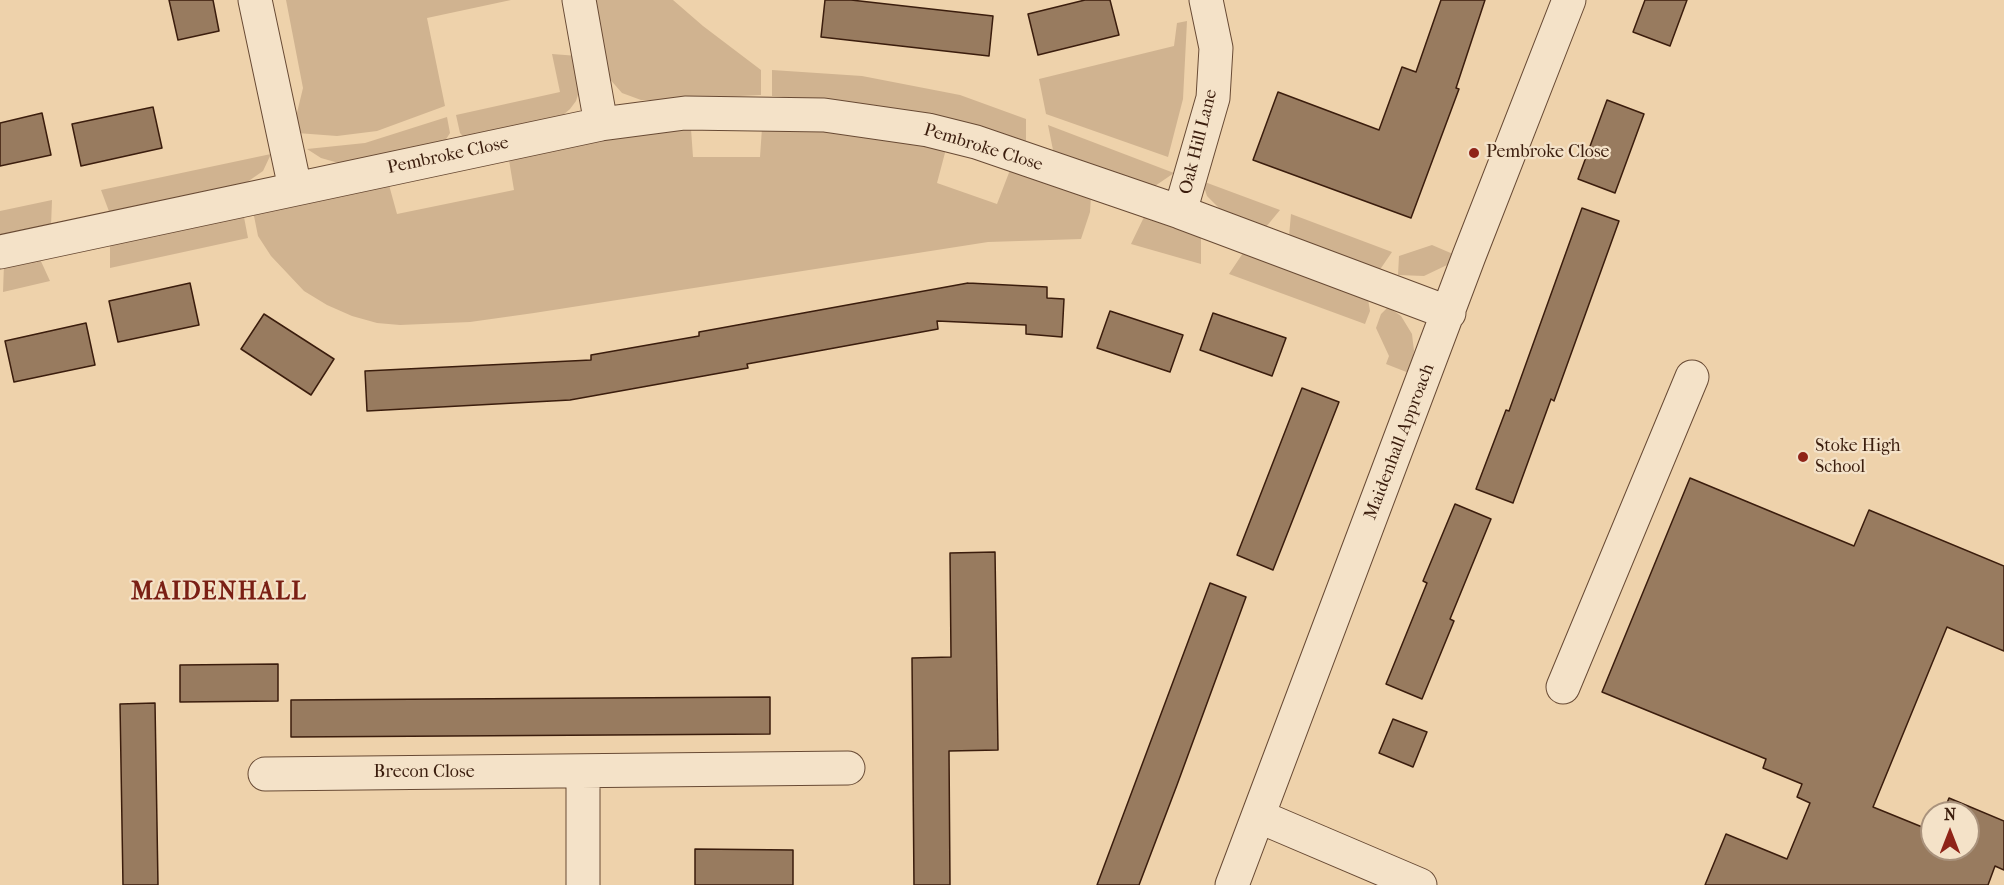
<!DOCTYPE html>
<html>
<head>
<meta charset="utf-8">
<style>
  body { margin:0 }
  #map { position:relative; width:2004px; height:885px; overflow:hidden; background:#eed2ab; font-family:"IM FELL French Canon",serif }
  canvas { display:block }
  .north { position:absolute; left:1920px; top:801px; width:60px; height:60px; box-sizing:border-box; background:#f4e2c8; border:2px solid #aa937d; border-radius:50%; rotate:0deg; font-size:16px; font-weight:700; line-height:24px; text-align:center; color:#3b1d0d }
  .north::after { content:''; display:block; margin:auto; width:21px; height:27px; background:#8f2418; clip-path:polygon(50% 0,100% 100%,50% 72%,0 100%) }
</style>
</head>
<body>
<div id="map">
<canvas width="2004" height="885"></canvas>
<div class="north">N</div>
</div>
<script>
const ctx = document.querySelector('canvas').getContext('2d');
ctx.lineJoin = 'round';
function paint(path, color) { ctx.fillStyle = color; ctx.fill(path, 'evenodd'); }
const toPath = rows => new Path2D(rows.map(r => 'M' + r).join(''));
function trace(path, color, width, dash) { ctx.strokeStyle = color; ctx.lineWidth = width; ctx.lineCap = dash ? 'butt' : 'round'; ctx.setLineDash(dash || []); ctx.stroke(path); }
function write(font, color, halo, rows, align = 'center') {
  ctx.font = font + ' "IM FELL French Canon",serif'; ctx.lineWidth = 4.5; ctx.setLineDash([]); ctx.textBaseline = 'middle'; ctx.strokeStyle = halo; ctx.fillStyle = color; for (const [text, x, y, turn = 0] of rows) {
    ctx.save(); ctx.translate(x, y); ctx.rotate((+turn || 0) * Math.PI / 180); ctx.textAlign = isNaN(turn) ? turn : align; if (halo) ctx.strokeText(text, 0, 0); ctx.fillText(text, 0, 0); ctx.restore();
  }
}
paint(toPath([
  [286,0,511,0,427,18,445,106,377,131,337,136,297,133,294,125,303,88],
  [590,0,673,0,703,26,761,70,761,95,658,100,641,100,622,93,608,77],
  [1187,21,1183,99,1168,157,1046,114,1039,79,1174,46,1177,23],
  [552,54,578,56,581,85,576,101,570,109,562,116,465,139,460,133,456,115,560,92],
  [772,70,862,76,960,95,1026,119,1026,145,926,113,855,103,772,96],
  [447,117,450,133,443,144,342,164,321,158,307,149,365,143],
  [1048,125,1174,173,1155,186,1054,155],
  [762,128,829,129,946,149,937,183,997,204,1010,170,1091,197,1090,212,1081,239,988,242,534,313,470,322,400,325,377,323,352,316,327,305,304,291,271,256,258,236,253,211,389,185,397,214,514,190,509,160,624,134,691,129,693,157,760,157],
  [271,154,263,171,240,187,110,214,101,190],
  [1202,181,1280,210,1266,227,1220,209,1207,196],
  [52,200,51,226,0,237,0,211],
  [243,212,248,238,110,268,110,241],
  [1291,214,1392,252,1379,271,1289,236],
  [1144,217,1201,238,1201,264,1131,244],
  [1432,245,1453,254,1447,265,1424,276,1398,275,1399,256],
  [1243,253,1368,299,1370,311,1365,324,1229,274],
  [39,257,50,281,3,292,4,264],
  [1388,307,1401,316,1412,334,1414,351,1409,373,1386,364,1389,356,1376,328,1381,314]
]), '#d0b390');
const building = toPath([
  [169,0,213,0,219,31,178,40,169,0],
  [825,0,851,0,993,16,989,56,821,37,825,0],
  [1085,0,1110,0,1119,35,1038,55,1028,14,1085,0],
  [1441,0,1485,0,1456,88,1459,89,1411,218,1253,160,1278,92,1379,130,1402,67,1416,72,1441,0],
  [1645,0,1687,0,1670,46,1633,32,1645,0],
  [1607,100,1644,114,1615,193,1578,179,1607,100],
  [153,107,162,148,81,166,72,124,153,107],
  [42,113,51,155,0,166,0,123,42,113],
  [1582,208,1619,221,1554,401,1551,399,1513,503,1476,489,1506,410,1509,411,1582,208],
  [190,283,199,325,118,342,109,301,190,283],
  [968,283,1047,287,1047,298,1064,299,1062,337,1026,334,1026,325,937,321,938,329,747,364,748,368,570,400,367,411,365,371,591,360,591,355,699,336,699,332,968,283],
  [1110,311,1183,335,1170,372,1097,348,1110,311],
  [1213,313,1286,338,1272,376,1200,350,1213,313],
  [264,314,334,359,311,395,241,349,264,314],
  [86,323,95,365,14,382,5,341,86,323],
  [1302,388,1339,402,1273,570,1237,555,1302,388],
  [1690,478,1854,546,1869,510,2004,566,2004,651,1947,627,1873,807,1932,831,1932,849,1968,849,1968,813,1943,813,1949,798,2004,821,2004,870,1995,866,1988,885,1705,885,1726,834,1787,859,1810,803,1797,797,1802,784,1763,768,1766,759,1602,692,1690,478],
  [1455,504,1491,519,1450,619,1454,621,1422,699,1386,684,1427,583,1423,581,1455,504],
  [995,552,998,750,949,751,950,885,914,885,912,658,951,657,950,553,995,552],
  [1210,583,1246,597,1177,785,1139,885,1097,885,1210,583],
  [278,664,278,701,180,702,180,665,278,664],
  [770,697,770,734,291,737,291,700,770,697],
  [155,703,158,885,123,885,120,704,155,703],
  [1393,719,1427,732,1413,767,1379,753,1393,719],
  [695,849,793,850,793,885,695,885,695,849]
]);
paint(building, '#987b5f');
trace(building, '#3b1d0d', 1.5);
const minor = toPath([
  [255,0,295,188],
  [579,0,601,124],
  [1180,212,1213,98,1216,48,1206,0],
  [0,252,601,124,685,113,824,115,928,130,976,142,1180,212,1449,313],
  [1563,687,1692,377],
  [583,771,583,885],
  [265,774,848,768],
  [1258,816,1420,885],
  [1232,885,1469,256,1569,0]
]);
trace(minor, '#684a34', 35);
trace(minor, '#f4e2c8', 33);
for (const [x, y, r, color] of [
  [1474,153,6,"#8f2418"],
  [1803,457,6,"#8f2418"]
]) { const dot = new Path2D(); dot.arc(x, y, r, 0, 2 * Math.PI); ctx.fillStyle = color; ctx.fill(dot); trace(dot, '#f4e2c8', 2); }
write('18px', '#3b1d0d', '#f4e2c8', [
  ["Oak Hill Lane",1199,142,-76],
  ["Pembroke Close",983,148,17],
  ["Pembroke Close",448,156,-12],
  ["Maidenhall Approach",1400,442,-69],
  ["Brecon Close",424,773]
]);
write('18px', '#3b1d0d', '#f4e2c8', [
  ["Pembroke Close",1486,153],
  ["Stoke High",1815,447],
  ["School",1815,468]
], 'left');
ctx.letterSpacing = '1.5px';
write('bold 24px', '#7a1f14', '#f4e2c8', [
  ["MAIDENHALL",219,593]
]);
ctx.letterSpacing = '0px';
</script>
</body>
</html>
